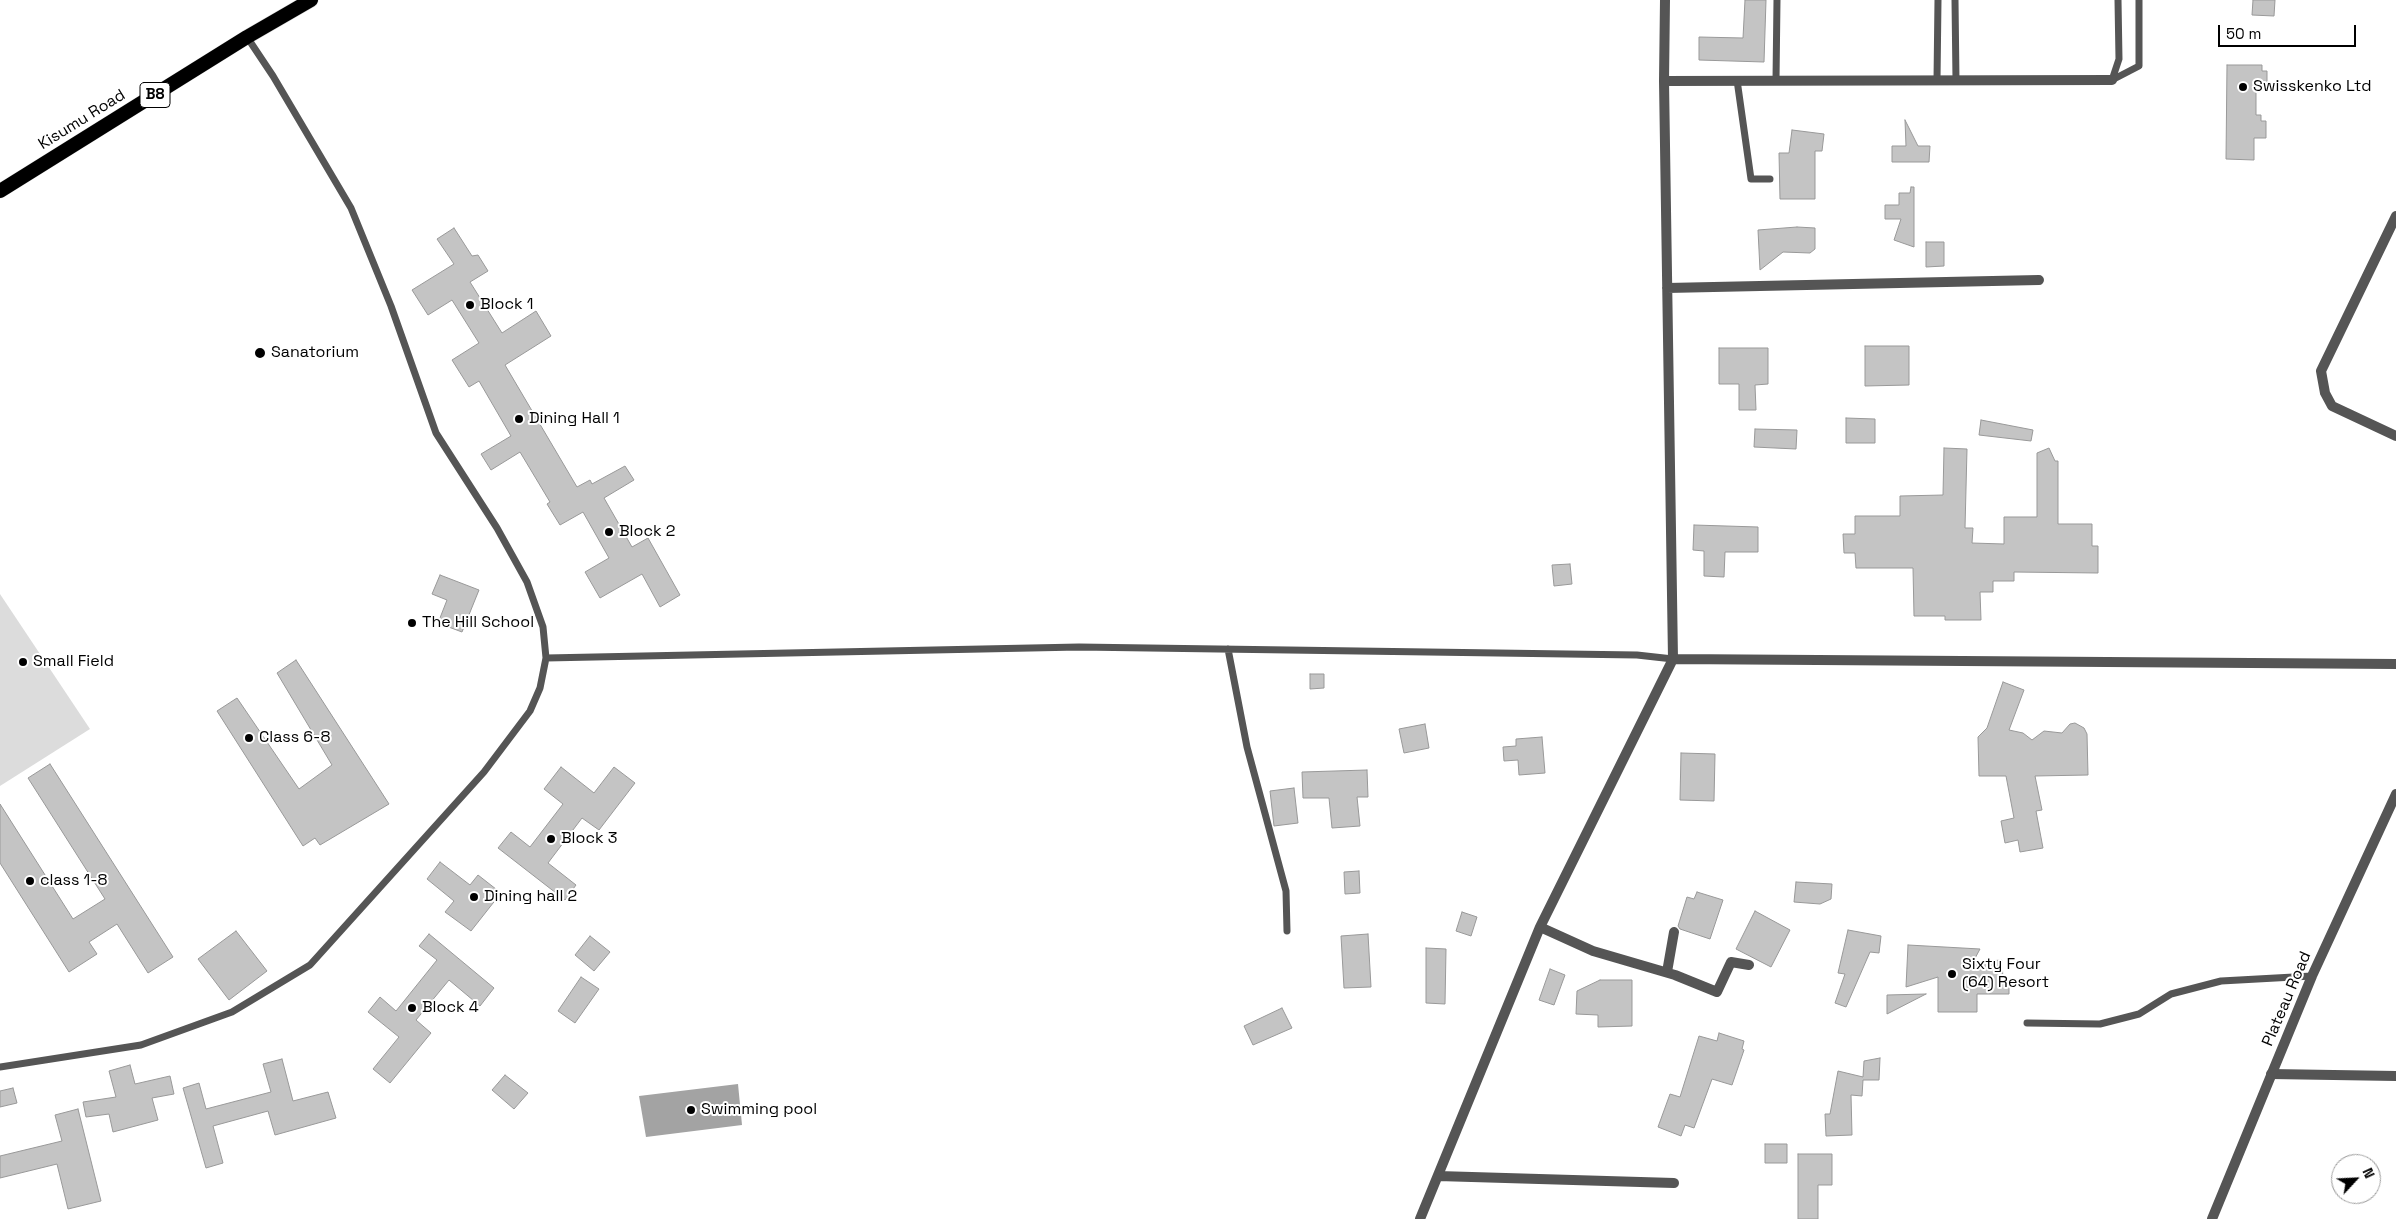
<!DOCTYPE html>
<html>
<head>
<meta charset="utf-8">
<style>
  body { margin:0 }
  #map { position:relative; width:2396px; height:1219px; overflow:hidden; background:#fff; font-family:"Space Grotesk",sans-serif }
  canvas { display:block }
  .north { position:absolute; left:2331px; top:1154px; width:50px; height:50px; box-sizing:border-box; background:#fff; border:1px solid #999; border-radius:50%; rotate:65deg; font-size:14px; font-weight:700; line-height:20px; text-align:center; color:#000 }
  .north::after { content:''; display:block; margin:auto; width:18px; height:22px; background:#000; clip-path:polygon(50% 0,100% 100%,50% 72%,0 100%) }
  .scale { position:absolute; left:2218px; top:25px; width:138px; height:22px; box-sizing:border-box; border:2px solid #000; border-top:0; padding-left:6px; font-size:15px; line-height:18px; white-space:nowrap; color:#000; -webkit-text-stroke:4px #fff; paint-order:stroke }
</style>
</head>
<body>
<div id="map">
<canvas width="2396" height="1219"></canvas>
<div class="north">N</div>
<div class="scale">50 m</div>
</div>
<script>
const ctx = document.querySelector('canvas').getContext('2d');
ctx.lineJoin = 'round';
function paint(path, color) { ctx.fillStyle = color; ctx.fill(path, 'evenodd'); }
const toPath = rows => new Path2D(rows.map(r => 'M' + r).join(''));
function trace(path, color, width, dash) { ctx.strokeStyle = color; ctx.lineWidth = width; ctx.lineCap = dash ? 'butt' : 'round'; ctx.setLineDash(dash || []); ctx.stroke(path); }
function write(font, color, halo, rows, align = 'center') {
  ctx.font = font + ' "Space Grotesk",sans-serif'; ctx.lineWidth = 4; ctx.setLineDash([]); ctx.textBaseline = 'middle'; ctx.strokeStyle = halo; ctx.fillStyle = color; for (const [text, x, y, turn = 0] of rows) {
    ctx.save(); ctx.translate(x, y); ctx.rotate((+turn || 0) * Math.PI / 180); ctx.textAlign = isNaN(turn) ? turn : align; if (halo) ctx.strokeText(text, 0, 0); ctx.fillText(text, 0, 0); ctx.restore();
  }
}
paint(toPath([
  [0,594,90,729,0,786]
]), '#dcdcdc');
paint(toPath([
  [738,1084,742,1125,646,1137,639,1096]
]), '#a3a3a3');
const building = toPath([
  [1745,0,1766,0,1764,62,1699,60,1699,37,1743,38,1745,0],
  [2253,0,2275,0,2274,16,2252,15,2253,0],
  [2227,65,2262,65,2262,71,2267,71,2267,88,2256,88,2256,115,2261,115,2261,121,2266,121,2266,138,2254,138,2254,160,2226,159,2227,65],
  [1905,120,1918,146,1930,146,1929,162,1892,162,1892,146,1906,146,1905,120],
  [1792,130,1824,134,1822,151,1815,151,1815,199,1780,199,1779,153,1789,153,1792,130],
  [1911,187,1914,187,1914,247,1894,240,1901,219,1885,219,1885,205,1899,205,1899,193,1910,193,1911,187],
  [1797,227,1815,228,1815,249,1810,253,1783,252,1760,270,1758,230,1797,227],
  [454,228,472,256,478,255,488,271,470,282,502,333,536,311,551,336,505,365,577,487,590,480,592,484,625,466,634,480,604,498,632,547,648,538,680,595,660,607,642,574,600,598,585,572,609,558,583,512,560,525,547,504,550,502,520,452,491,470,481,454,511,436,479,381,469,387,452,360,479,343,452,300,428,315,412,290,454,264,437,239,454,228],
  [1926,242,1944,242,1944,266,1926,267,1926,242],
  [1865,346,1909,346,1909,385,1865,386,1865,346],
  [1719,348,1768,348,1768,384,1755,385,1756,410,1739,410,1739,384,1719,384,1719,348],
  [1846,418,1875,419,1875,443,1846,443,1846,418],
  [1981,420,2033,430,2031,441,1979,435,1981,420],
  [1755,429,1797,430,1796,449,1754,447,1755,429],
  [1944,448,1967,449,1965,528,1973,528,1972,543,2004,544,2004,517,2037,517,2037,453,2049,448,2055,461,2058,461,2058,524,2092,524,2092,546,2098,546,2098,573,2014,572,2014,581,1993,581,1993,592,1980,592,1981,620,1945,620,1945,616,1914,616,1913,568,1856,568,1855,553,1844,553,1843,534,1855,534,1855,516,1900,516,1900,496,1943,495,1944,448],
  [1694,525,1758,527,1758,552,1725,552,1724,577,1704,576,1704,551,1693,550,1694,525],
  [1570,564,1572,584,1554,586,1552,565,1570,564],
  [440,575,479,590,462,632,438,623,447,600,432,594,440,575],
  [296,660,389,804,320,845,315,838,303,846,217,711,237,698,299,789,332,765,277,673,296,660],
  [1310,674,1324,674,1324,688,1310,689,1310,674],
  [2003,682,2024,690,2009,730,2023,733,2032,740,2044,731,2062,733,2070,724,2075,723,2084,728,2087,734,2088,775,2035,776,2042,810,2036,811,2043,848,2020,852,2018,840,2005,843,2001,821,2014,818,2006,776,1979,776,1978,737,1987,728,2003,682],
  [1425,724,1429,748,1404,753,1399,729,1425,724],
  [1542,737,1545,773,1519,775,1518,760,1504,761,1503,747,1516,746,1516,739,1542,737],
  [1681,753,1715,754,1714,801,1680,800,1681,753],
  [50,764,173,957,148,973,117,924,89,942,97,954,69,972,0,863,0,804,73,919,105,899,28,778,50,764],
  [561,767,594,793,614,767,635,783,599,830,582,818,548,863,576,885,565,900,498,848,511,832,530,847,563,804,544,789,561,767],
  [1367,770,1368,797,1357,797,1360,826,1332,828,1329,798,1303,798,1302,772,1367,770],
  [1294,788,1298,823,1274,826,1270,791,1294,788],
  [440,862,470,885,478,875,501,893,471,931,445,912,454,901,427,879,440,862],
  [1359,871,1360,893,1345,894,1344,872,1359,871],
  [1796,882,1832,884,1831,899,1820,904,1794,902,1796,882],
  [1697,892,1723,900,1710,939,1680,929,1678,926,1687,897,1694,899,1697,892],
  [1755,911,1790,930,1771,967,1736,949,1755,911],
  [1462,912,1477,917,1471,936,1456,931,1462,912],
  [1848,930,1881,936,1879,953,1870,952,1846,1007,1835,1003,1845,974,1838,973,1848,930],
  [236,931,267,971,229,1000,198,959,236,931],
  [429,934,494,988,480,1006,449,980,416,1020,431,1033,390,1083,373,1069,399,1037,368,1012,380,997,396,1011,437,960,419,946,429,934],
  [1368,934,1371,987,1344,988,1341,936,1368,934],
  [590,936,610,952,594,971,575,955,590,936],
  [1908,945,1980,949,1973,962,2002,960,2003,980,2009,983,2009,994,1977,994,1977,1012,1938,1012,1938,977,1906,987,1908,945],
  [1426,948,1446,949,1445,1004,1426,1003,1426,948],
  [1550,969,1565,975,1554,1005,1539,1000,1550,969],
  [581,977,599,989,575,1023,558,1011,581,977],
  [1600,980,1632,980,1632,1026,1598,1027,1598,1015,1576,1014,1577,991,1600,980],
  [1926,994,1887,1014,1887,995,1926,994],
  [1282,1008,1292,1028,1253,1045,1244,1026,1282,1008],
  [1719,1033,1744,1041,1742,1049,1744,1050,1732,1085,1712,1079,1694,1128,1685,1125,1681,1136,1658,1127,1670,1094,1680,1097,1699,1036,1717,1041,1719,1033],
  [1880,1058,1879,1080,1863,1080,1862,1096,1851,1095,1852,1135,1826,1136,1825,1114,1830,1114,1838,1071,1863,1077,1864,1061,1880,1058],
  [282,1059,293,1101,328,1092,336,1118,275,1135,268,1111,213,1126,223,1163,206,1168,183,1088,199,1083,206,1109,271,1092,263,1064,282,1059],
  [130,1065,135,1084,170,1076,174,1094,152,1098,158,1120,113,1132,109,1114,86,1117,83,1102,116,1097,109,1071,130,1065],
  [505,1075,528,1093,514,1109,492,1090,505,1075],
  [13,1088,17,1103,0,1107,0,1091,13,1088],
  [78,1109,101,1201,68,1209,57,1164,0,1178,0,1156,62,1141,55,1115,78,1109],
  [1765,1144,1787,1144,1787,1163,1765,1163,1765,1144],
  [1798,1154,1832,1154,1832,1185,1818,1185,1818,1219,1798,1219,1798,1154]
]);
paint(building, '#c4c4c4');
trace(building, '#999', 1);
const trunk = toPath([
  [0,191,247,37,311,0]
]);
trace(trunk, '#dbdbdb', 15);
trace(toPath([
  [1955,0,1956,80],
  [1737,80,1751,179,1770,179],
  [1776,80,1777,0],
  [1937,80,1938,0],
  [2112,80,2139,66,2139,0],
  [2112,80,2119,59,2118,0],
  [1228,649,1247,747,1286,891,1287,931],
  [546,658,1079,647,1637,655,1673,659],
  [2027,1023,2100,1024,2139,1014,2171,994,2221,981,2312,976],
  [0,1067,141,1045,232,1012,310,965,484,772,530,711,540,688,546,658,543,627,527,582,497,528,436,433,391,306,351,208,273,76,247,37]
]), '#555', 7);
trace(toPath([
  [1664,81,2112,80],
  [2396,216,2321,371,2325,393,2332,406,2396,436],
  [1667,288,2039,280],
  [1673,659,2396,664],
  [1540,927,1593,951,1675,975,1717,992,1731,962,1749,965],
  [1667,972,1674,932],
  [2271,1074,2396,1076],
  [1438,1176,1674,1183],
  [1420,1219,1540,927,1673,659,1664,81,1665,0]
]), '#555', 10);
trace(toPath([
  [2212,1219,2312,976,2396,794]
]), '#555', 10);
trace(trunk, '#000', 14);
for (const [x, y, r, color] of [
  [2243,87,5,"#000"],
  [470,305,5,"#000"],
  [260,353,6,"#000"],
  [519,419,5,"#000"],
  [609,532,5,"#000"],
  [412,623,5,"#000"],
  [23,662,5,"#000"],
  [249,738,5,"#000"],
  [551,839,5,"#000"],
  [30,881,5,"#000"],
  [474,897,5,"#000"],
  [1952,974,5,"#000"],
  [412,1008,5,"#000"],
  [691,1110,5,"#000"]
]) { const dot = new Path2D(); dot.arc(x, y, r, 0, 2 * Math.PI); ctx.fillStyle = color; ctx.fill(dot); trace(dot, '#fff', 2); }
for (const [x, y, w] of [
  [155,95,30]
]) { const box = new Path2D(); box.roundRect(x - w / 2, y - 12.5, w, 25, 4); ctx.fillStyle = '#fff'; ctx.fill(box); trace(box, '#000', 1); }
write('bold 15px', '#000', null, [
  ["B8",155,95]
]);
write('16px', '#000', '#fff', [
  ["Swisskenko Ltd",2253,87],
  ["Block 1",480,305],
  ["Sanatorium",271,353],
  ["Dining Hall 1",529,419],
  ["Block 2",619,532],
  ["The Hill School",422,623],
  ["Small Field",33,662],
  ["Class 6-8",259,738],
  ["Block 3",561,839],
  ["class 1-8",40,881],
  ["Dining hall 2",484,897],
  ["Sixty Four",1962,965],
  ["(64) Resort",1962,983],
  ["Block 4",422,1008],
  ["Swimming pool",701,1110]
], 'left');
write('16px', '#000', '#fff', [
  ["Kisumu Road",82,120,-32],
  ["Plateau Road",2287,999,-67]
]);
</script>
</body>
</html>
